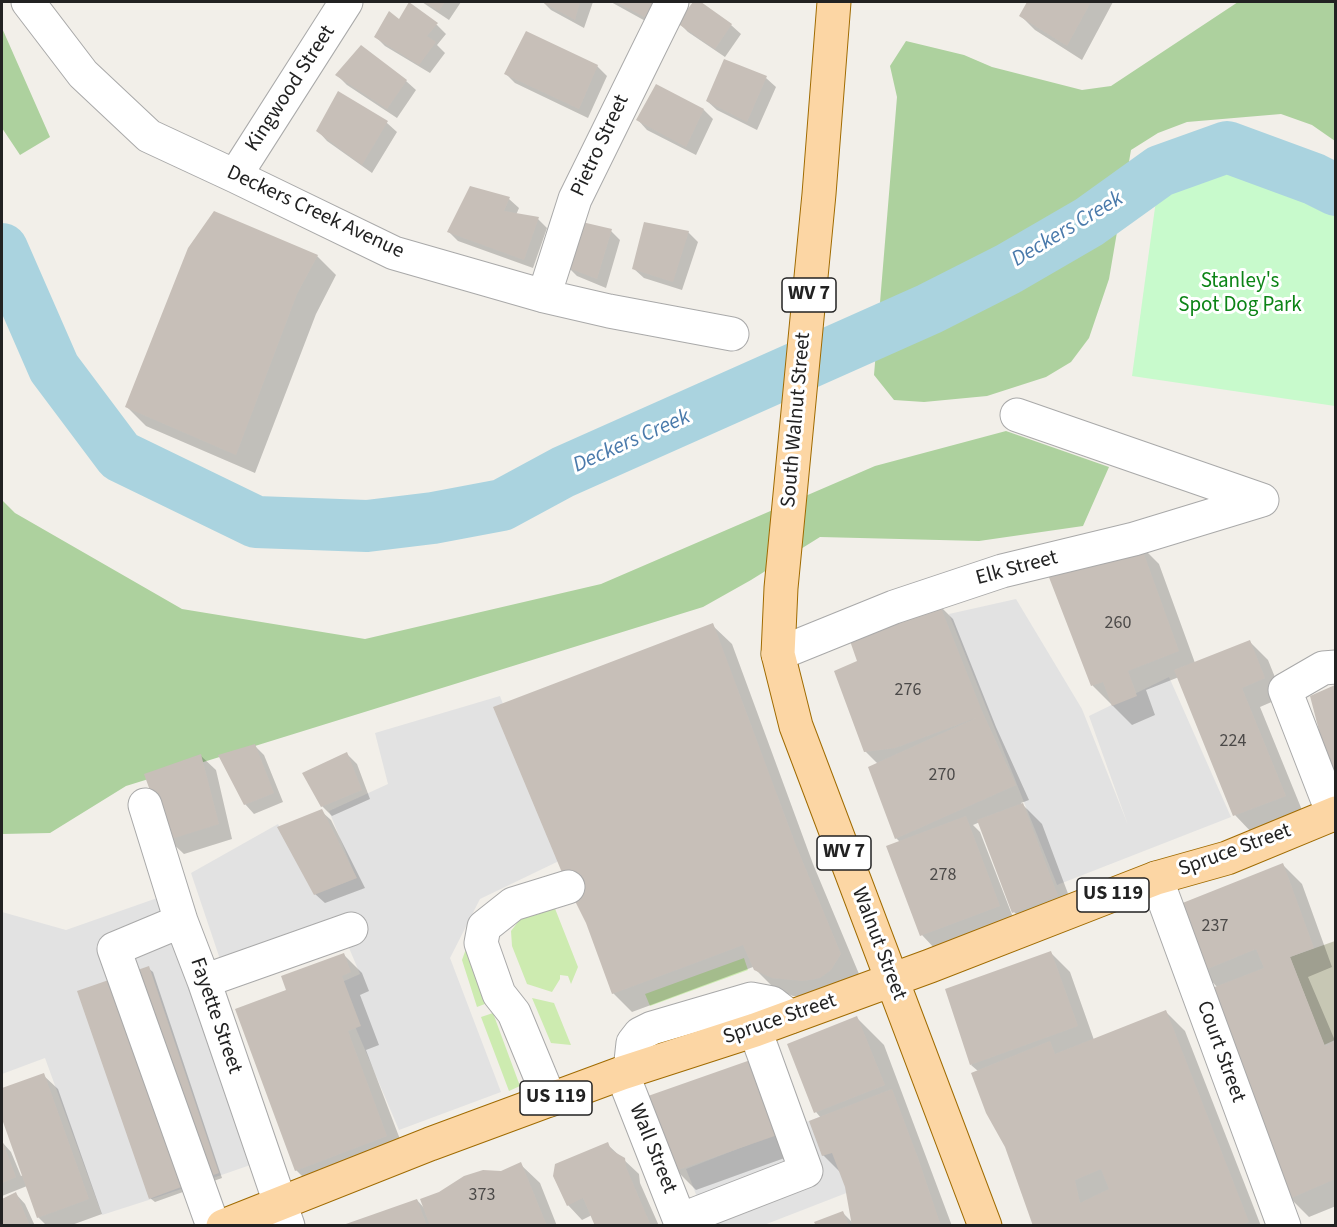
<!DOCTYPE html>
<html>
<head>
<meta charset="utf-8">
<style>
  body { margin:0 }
  #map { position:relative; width:1337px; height:1227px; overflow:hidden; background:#f2efe9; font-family:"Source Sans 3",sans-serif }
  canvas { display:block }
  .frame { position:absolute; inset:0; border:3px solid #222; pointer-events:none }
</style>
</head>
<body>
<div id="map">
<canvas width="1337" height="1227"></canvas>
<div class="frame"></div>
</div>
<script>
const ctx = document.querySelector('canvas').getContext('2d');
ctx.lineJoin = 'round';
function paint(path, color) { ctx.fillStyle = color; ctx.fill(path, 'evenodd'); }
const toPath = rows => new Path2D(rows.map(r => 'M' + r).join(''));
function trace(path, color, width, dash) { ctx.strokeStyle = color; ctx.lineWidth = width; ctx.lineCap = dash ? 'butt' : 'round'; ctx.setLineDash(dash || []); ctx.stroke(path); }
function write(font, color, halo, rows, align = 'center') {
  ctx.font = font + ' "Source Sans 3",sans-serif'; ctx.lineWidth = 6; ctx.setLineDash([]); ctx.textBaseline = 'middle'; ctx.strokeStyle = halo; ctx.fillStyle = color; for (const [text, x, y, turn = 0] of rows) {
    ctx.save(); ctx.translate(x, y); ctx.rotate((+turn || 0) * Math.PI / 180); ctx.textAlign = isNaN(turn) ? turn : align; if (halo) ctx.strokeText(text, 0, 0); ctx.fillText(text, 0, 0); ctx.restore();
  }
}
paint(toPath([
  [1335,941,1335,1040,1324,1045,1290,957]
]), '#c7c7b4');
paint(toPath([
  [554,906,578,967,571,984,568,976,560,975,560,979,552,992,527,984,512,946,511,931,521,918],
  [467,946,490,1002,477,1007,462,960],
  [744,958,748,970,650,1006,645,994],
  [532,998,554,1003,571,1045,551,1043],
  [493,1013,520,1086,509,1091,481,1017]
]), '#cdebb0');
paint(toPath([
  [1238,2,1335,2,1335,141,1312,125,1281,114,1187,122,1158,133,1131,150,1109,279,1089,338,1071,362,1046,377,987,396,924,402,894,400,874,375,897,97,890,66,906,41,964,55,992,67,1082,90,1111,86],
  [2,28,50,137,20,155,2,128],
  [1006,431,1109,467,1083,526,979,541,820,537,751,580,703,607,126,786,50,833,2,834,2,500,15,513,182,609,365,639,601,584,875,466]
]), '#add19e');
paint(toPath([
  [1227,147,1335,197,1335,406,1132,376,1160,171]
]), '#c8facc');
paint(toPath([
  [1016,599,1082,709,1128,825,1089,716,1169,677,1231,817,1057,885,949,614],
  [500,696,561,860,480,899,450,958,501,1092,399,1130,337,984,360,974,344,936,228,983,191,873,278,824,314,894,356,878,329,811,388,784,375,733],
  [163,896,259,1162,161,1196,102,1215,45,1058,2,1074,2,912,66,930],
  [819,1117,849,1192,764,1225,708,1225,686,1169]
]), '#e2e2e2');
paint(toPath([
  [422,2,461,2,449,20],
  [543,2,593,2,584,28,551,10],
  [611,2,671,2,658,28],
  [695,2,698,2,731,25,741,34,725,57,688,32,679,23],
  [1029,2,1113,2,1082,60,1035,30,1021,16],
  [400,21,437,25,446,34,437,45,445,53,430,73,385,46,376,37],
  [597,66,607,76,588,118,515,83,506,74],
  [337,75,406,81,416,90,397,118,347,85],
  [766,78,776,87,757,130,717,110,707,101],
  [338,93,387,123,397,132,372,173,327,141,318,131],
  [704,110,713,119,696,155,647,130,638,120],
  [471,187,509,199,519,208,516,215,538,219,547,228,533,268,458,241,448,231],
  [611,231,620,240,606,288,577,276,567,266],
  [688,232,698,242,682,290,644,278,634,269],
  [317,256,336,275,316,314,255,473,146,426,127,407],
  [1140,545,1159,564,1195,663,1249,641,1268,660,1283,697,1260,707,1304,815,1254,835,1235,815,1179,677,1146,690,1155,715,1132,725,1093,686,1047,568],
  [938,604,953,619,996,727,1029,800,1021,803,1042,824,1076,915,1033,931,1014,912,980,822,973,825,980,832,1014,920,936,950,922,935,900,842,896,838,878,764,865,751,859,662],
  [712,625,732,644,813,864,859,974,850,989,823,1000,793,996,775,989,753,967,632,1012,613,993],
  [1336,686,1336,789,1311,697],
  [255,746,264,755,283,802,254,814,245,804],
  [347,754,357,764,370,799,332,816,322,806],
  [201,756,216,770,232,839,184,854,169,840],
  [321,811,331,820,365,888,325,903,315,894],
  [1283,865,1302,884,1332,967,1308,977,1336,1043,1336,1206,1309,1217,1290,1198,1218,988,1202,971],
  [1051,953,1070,972,1094,1040,1166,1012,1185,1031,1261,1226,1035,1226,978,1071,971,1065],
  [343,954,362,973,369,991,360,995,379,1045,366,1050,406,1155,315,1189,296,1170,288,991],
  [148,968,153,972,222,1178,155,1202,150,1198],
  [857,1018,884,1045,952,1226,818,1226,843,1213,854,1224,846,1187,841,1173,823,1155,821,1118,816,1112],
  [759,1058,804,1151,696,1190,676,1170],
  [43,1075,58,1089,102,1214,69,1226,47,1226,38,1217,27,1186,2,1196,2,1142,11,1152,21,1176,23,1175,2,1115,2,1089],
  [607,1144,639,1174,640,1183,659,1226,597,1226,592,1215,582,1220,568,1205],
  [520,1164,540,1183,557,1226,347,1226,417,1200,425,1209],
  [16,1194,25,1204,35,1226,2,1226,2,1200]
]), '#0003');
trace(toPath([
  [2,249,54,368,120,456,256,522,367,526,433,518,502,505,563,472,929,309,1008,269,1089,222,1160,171,1227,147,1314,179,1336,190]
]), '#aad3df', 52);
paint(toPath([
  [409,2,438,23,427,36,436,42,419,65,374,37,389,11,399,19],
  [424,2,445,2,439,11],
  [542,2,580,2,575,20],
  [616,2,657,2,648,19],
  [693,2,701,2,732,24,715,49,677,23],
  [1027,2,1091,2,1067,46,1019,16],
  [526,31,598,65,579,109,504,74],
  [361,45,407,80,387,109,335,75],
  [724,59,767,76,747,122,706,101],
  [656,84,704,109,686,147,636,120],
  [338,91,388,121,362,165,316,131],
  [470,186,510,197,504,211,539,217,524,260,447,232],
  [214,211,318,255,297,294,236,455,125,407,188,248],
  [582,222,612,229,597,279,566,267],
  [644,222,689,231,673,282,632,269],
  [1140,543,1179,651,1128,671,1137,696,1112,706,1103,682,1091,686,1045,567],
  [939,603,982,711,1016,785,895,839,868,767,976,718,895,748,864,752,834,671,857,661,850,641],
  [713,623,795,843,841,954,831,970,820,978,803,981,772,978,754,970,743,945,612,994,586,923,568,887,493,707],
  [1250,640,1265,678,1242,688,1286,796,1233,816,1174,670],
  [1335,685,1335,792,1310,696],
  [255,744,274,793,244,805,218,755],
  [347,752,362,790,321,807,302,773],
  [201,754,219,824,168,840,144,774],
  [1023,803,1058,896,1012,913,977,820],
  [322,809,357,878,314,895,277,827],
  [966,816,1000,906,920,936,886,846],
  [1283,863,1314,948,1290,957,1325,1046,1335,1041,1335,1179,1289,1199,1207,990,1264,968,1256,949,1200,972,1175,906],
  [1051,951,1078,1026,970,1065,945,989],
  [344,953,351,972,342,976,361,1026,348,1031,387,1136,295,1171,235,1009,286,990,281,976],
  [149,966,219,1173,149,1199,77,991],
  [1166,1010,1249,1222,1239,1226,1033,1226,1005,1147,986,1113,971,1073,1050,1041,1055,1054],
  [1101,1169,1109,1189,1080,1203,1075,1180],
  [857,1016,885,1085,814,1113,787,1044],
  [759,1057,786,1132,675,1171,648,1096],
  [44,1073,89,1199,37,1218,2,1119,2,1088],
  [892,1089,918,1158,941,1226,852,1226,845,1187,832,1153,822,1156,809,1121],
  [2,1140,16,1177,2,1183],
  [608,1142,611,1150,625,1158,626,1167,651,1226,595,1226,583,1198,567,1206,553,1176,555,1164],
  [521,1162,547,1226,430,1226,420,1199,439,1192,464,1176,483,1170,501,1171],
  [16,1192,30,1226,2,1226,2,1199],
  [417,1199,427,1226,343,1226,343,1225],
  [843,1211,849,1226,816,1226,814,1222]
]), '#c7bfb8');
const minor = toPath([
  [28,2,83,74,149,136,235,176,394,253,544,296,609,311,732,334],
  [235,176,346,2],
  [544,296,575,199,672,2],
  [1017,415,1262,500],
  [778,654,894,607,1002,571,1134,539,1262,500],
  [145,805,181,921,204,981,288,1226],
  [1333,814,1285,690,1323,668,1336,667],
  [1156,878,1284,1226],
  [181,921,114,949,213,1226],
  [204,981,351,929],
  [630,1070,633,1043,640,1034,652,1028,751,999,772,1003,790,1017],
  [622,1073,682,1226],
  [550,1100,514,1013,499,994,481,943,484,927,513,904,568,887],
  [680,1220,806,1171,755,1030]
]);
const major = toPath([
  [834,2,819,194,781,588,778,654,796,726,985,1226],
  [223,1226,430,1144,622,1073,755,1030,930,966,1156,878,1227,858,1336,813]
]);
trace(minor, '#a9a9a9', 35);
trace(major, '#a06b00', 35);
trace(minor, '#fff', 33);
trace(major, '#fcd6a4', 33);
write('18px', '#4b4948', null, [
  ["260",1118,624],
  ["276",908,691],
  ["224",1233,742],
  ["270",942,776],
  ["278",943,876],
  ["237",1215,927],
  ["373",482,1196]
]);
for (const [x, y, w] of [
  [809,295,54],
  [844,853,54],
  [1113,895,72],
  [556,1098,72]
]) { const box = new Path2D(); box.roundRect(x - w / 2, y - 17, w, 34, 4.5); ctx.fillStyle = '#fff'; ctx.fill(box); trace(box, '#222', 1.5); }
write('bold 20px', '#222', null, [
  ["WV 7",809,295],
  ["WV 7",844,853],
  ["US 119",1113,895],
  ["US 119",556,1098]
]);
write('21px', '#222', '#fff', [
  ["Kingwood Street",291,89,-57],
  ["Pietro Street",601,146,-65],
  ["Deckers Creek Avenue",315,213,25],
  ["South Walnut Street",797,420,-85],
  ["Elk Street",1017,569,-15],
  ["Spruce Street",1235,851,-20],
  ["Walnut Street",878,944,69],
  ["Fayette Street",215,1016,71],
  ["Spruce Street",780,1020,-19],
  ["Court Street",1220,1052,70],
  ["Wall Street",652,1149,68]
]);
write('21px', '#0c8416', '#fff', [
  ["Stanley's",1240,282],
  ["Spot Dog Park",1240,306]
]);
write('italic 22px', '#4a7aab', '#fff', [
  ["Deckers Creek",1068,230,-31],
  ["Deckers Creek",632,442,-24]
]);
</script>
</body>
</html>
